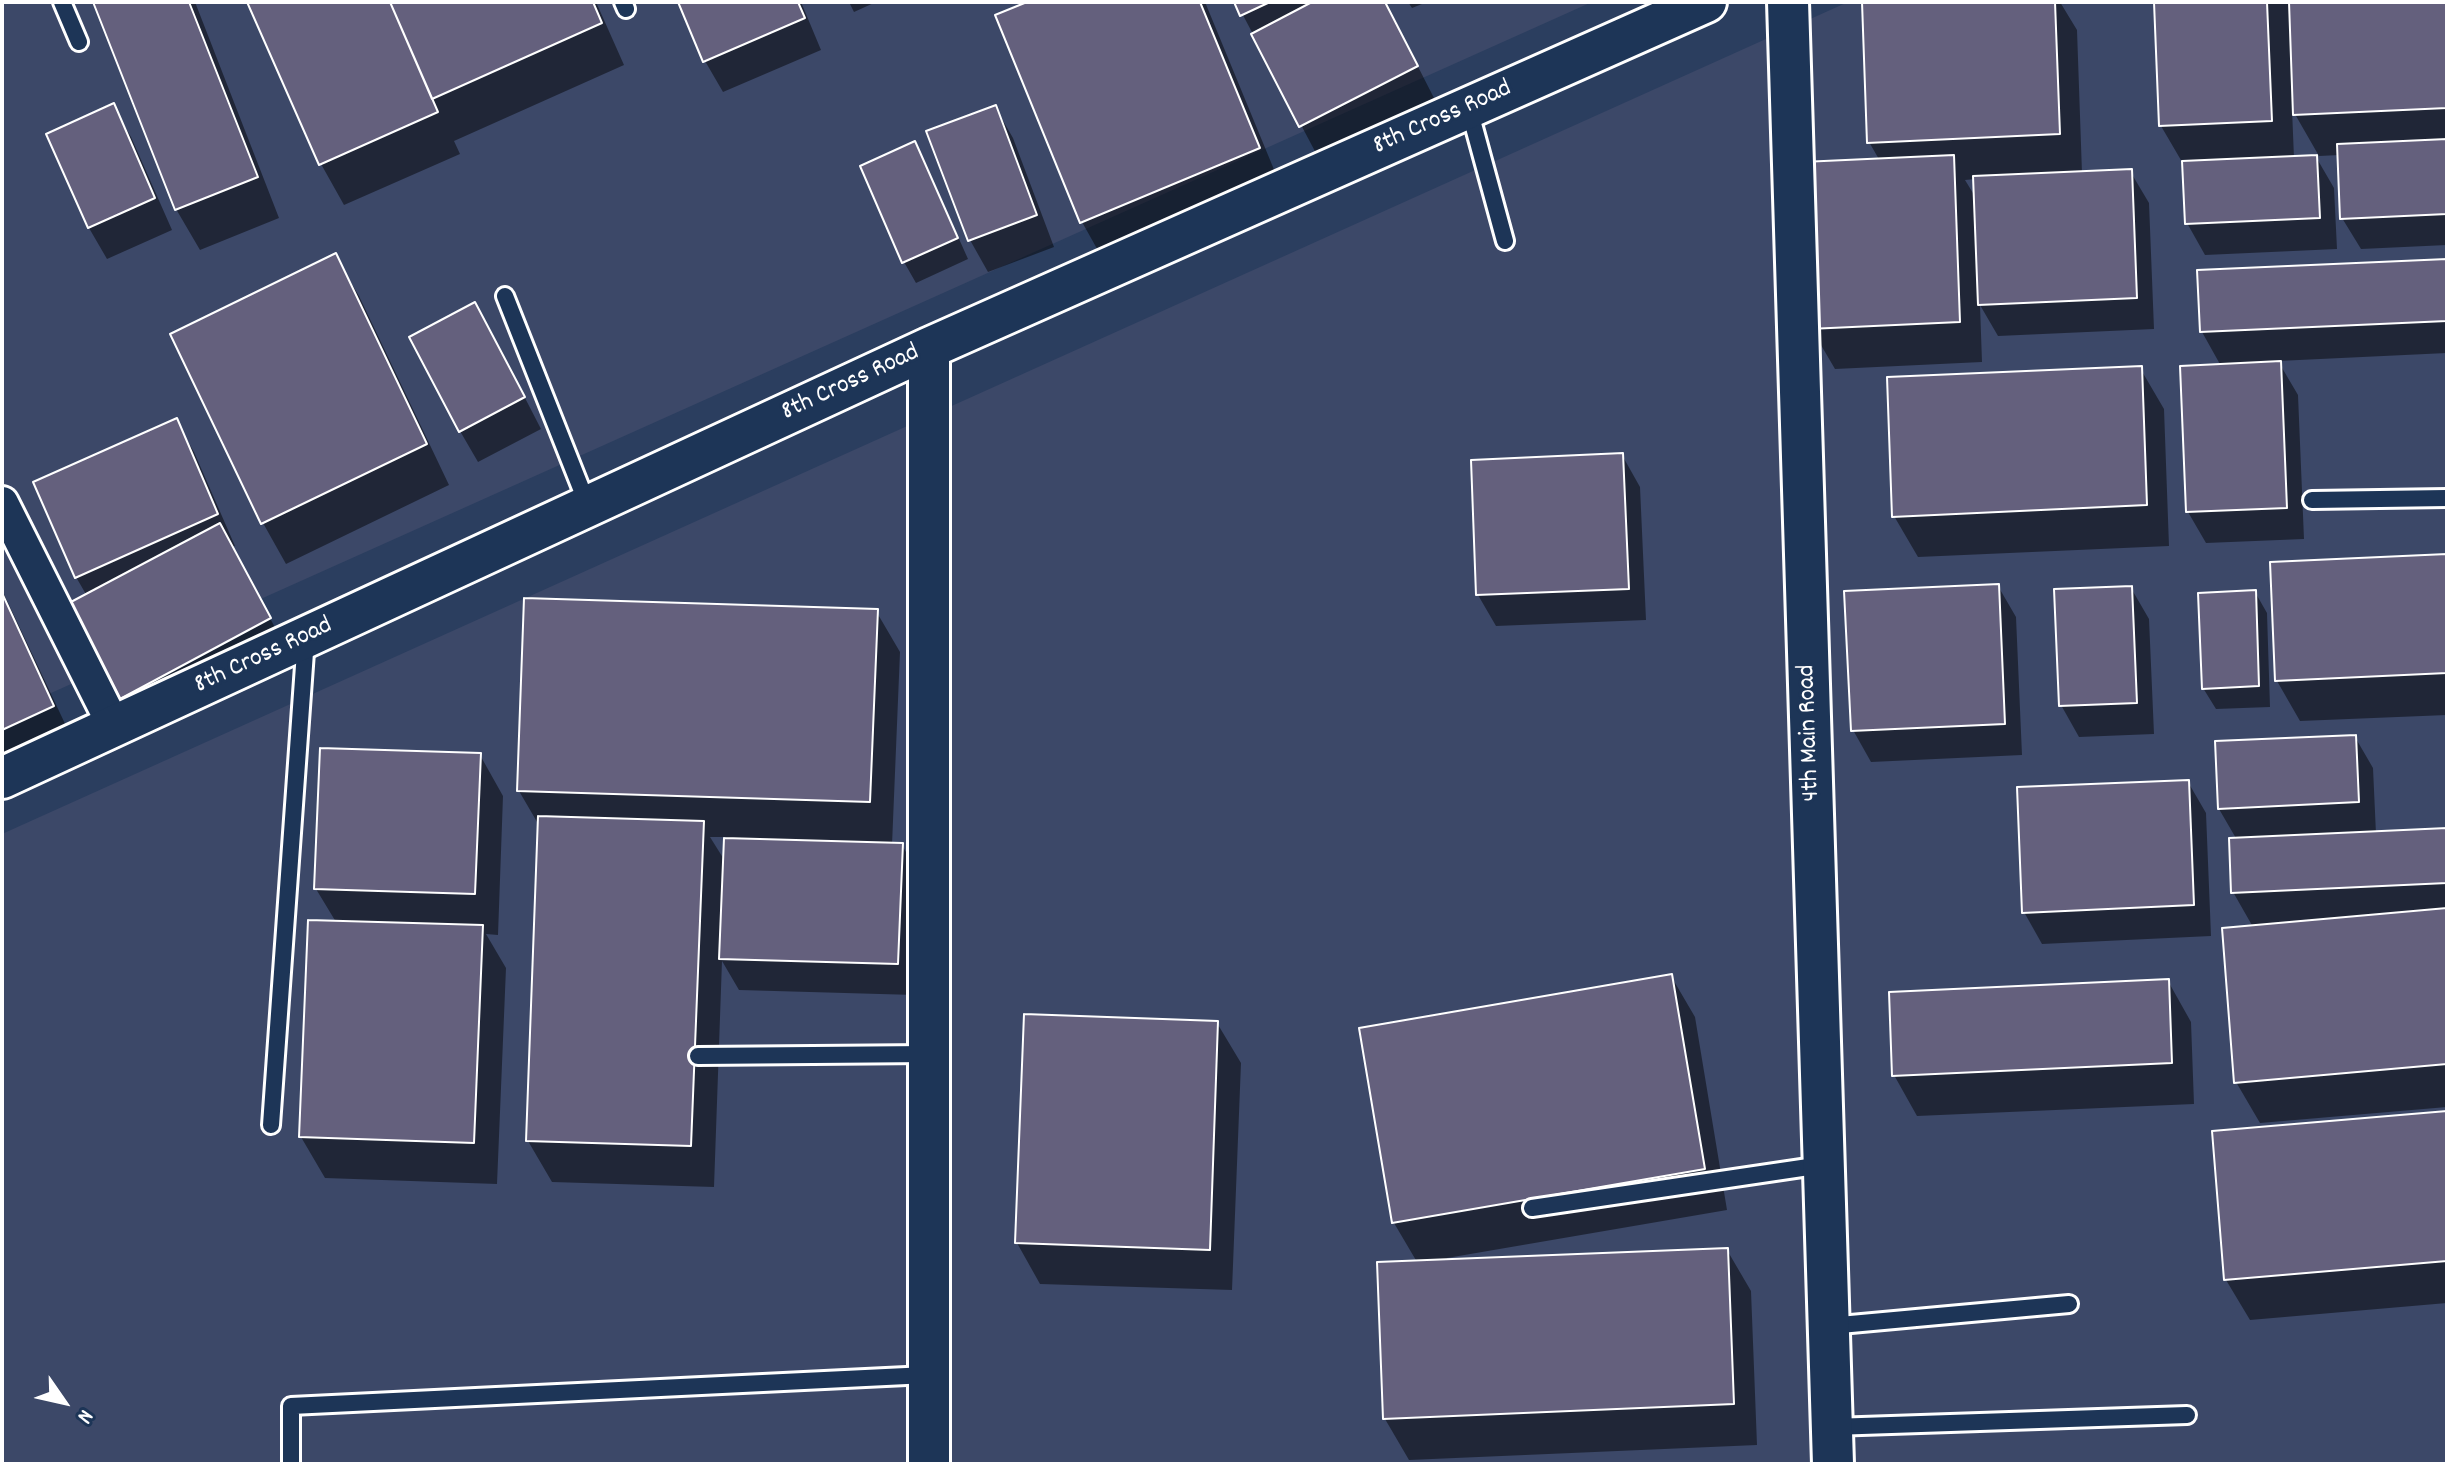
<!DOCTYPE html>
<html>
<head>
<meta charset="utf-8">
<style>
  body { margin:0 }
  #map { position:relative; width:2449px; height:1466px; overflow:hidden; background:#2b3e5f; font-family:Dekko,sans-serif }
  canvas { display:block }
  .frame { position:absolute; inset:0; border:4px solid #fff; pointer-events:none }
  .north { position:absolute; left:24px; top:1362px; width:80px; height:80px; -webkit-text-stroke:6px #1d3557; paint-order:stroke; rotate:124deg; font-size:22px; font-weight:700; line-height:32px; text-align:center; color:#fff }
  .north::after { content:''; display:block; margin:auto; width:28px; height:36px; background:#fff; clip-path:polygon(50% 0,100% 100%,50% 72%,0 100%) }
</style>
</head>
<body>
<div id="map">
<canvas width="2449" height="1466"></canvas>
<div class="frame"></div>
<div class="north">N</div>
</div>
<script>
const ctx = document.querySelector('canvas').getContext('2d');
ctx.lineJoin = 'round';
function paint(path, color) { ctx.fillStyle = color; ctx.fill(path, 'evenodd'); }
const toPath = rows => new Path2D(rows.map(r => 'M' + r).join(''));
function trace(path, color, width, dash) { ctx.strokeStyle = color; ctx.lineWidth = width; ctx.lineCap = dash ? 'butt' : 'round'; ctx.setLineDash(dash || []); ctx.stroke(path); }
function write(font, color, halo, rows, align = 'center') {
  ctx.font = font + ' Dekko,sans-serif'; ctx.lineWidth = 6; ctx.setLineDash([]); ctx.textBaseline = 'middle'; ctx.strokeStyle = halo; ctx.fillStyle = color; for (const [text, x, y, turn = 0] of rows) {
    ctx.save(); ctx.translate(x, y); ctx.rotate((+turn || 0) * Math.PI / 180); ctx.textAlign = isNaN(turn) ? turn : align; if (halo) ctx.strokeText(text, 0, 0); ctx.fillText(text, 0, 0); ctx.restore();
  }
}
paint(toPath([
  [2,2,1592,2,2,715],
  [1848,2,2447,2,2447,1464,2,1464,2,834]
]), '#3c4868');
paint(toPath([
  [95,2,195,2,279,218,200,250,176,209],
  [249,2,596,2,624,65,454,141,460,154,344,205,321,164],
  [680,2,801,2,821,50,723,92,705,61],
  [849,2,876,2,854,12],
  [1032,2,1205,2,1282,189,1105,263,1082,222],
  [1236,2,1385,2,1434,98,1318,157],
  [1408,2,1427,2,1412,8],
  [1864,2,2060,2,2077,30,2082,173,2130,171,2149,203,2154,329,1998,336,1980,305,1982,362,1835,369,1811,328,1880,161,1869,142],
  [1975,179,1976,198,1965,180],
  [2156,2,2447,2,2447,245,2361,249,2342,218,2340,155,2319,156,2292,109,2294,158,2316,157,2334,188,2337,249,2205,255,2187,223,2185,167,2161,126],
  [113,106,131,137,172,230,107,259,89,228,49,135],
  [995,107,1013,138,1054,247,988,272,970,240,929,132],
  [914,144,926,165,968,259,916,283,904,262],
  [335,256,359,296,449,485,286,564,263,523],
  [2447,261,2447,353,2278,361,2298,395,2304,539,2206,543,2188,512,2221,366,2202,332],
  [493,336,541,429,478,462,460,431],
  [2140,368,2164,409,2169,546,1918,557,1894,516],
  [176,421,194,452,235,546,232,547,287,650,140,729,122,698,87,596,76,577],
  [1622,455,1640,487,1646,620,1496,626,1478,595],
  [2447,556,2447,715,2300,721,2277,681],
  [1998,586,2016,617,2022,755,1871,762,1853,730],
  [2131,588,2149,619,2154,734,2079,737,2061,705],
  [2,590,76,747,2,782],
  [2255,592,2267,613,2270,707,2216,709,2203,688],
  [876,611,900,652,892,845,902,845,920,877,915,995,739,990,722,961,714,1187,552,1182,528,1141,540,827,519,791],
  [710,837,726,837,725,861],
  [2355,737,2373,768,2376,834,2447,830,2447,1107,2260,1123,2236,1082,2253,927,2233,892,2237,840,2219,809],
  [480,755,503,796,498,935,486,934,506,968,497,1184,325,1178,301,1137,336,922,316,889],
  [2188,782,2206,813,2211,936,2042,944,2024,912],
  [1671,976,1695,1017,1727,1210,1447,1258,1447,1261,1727,1250,1751,1291,1757,1445,1409,1460,1385,1419,1417,1262,1394,1223,1362,1030],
  [2168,981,2191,1022,2194,1104,1917,1116,1894,1075],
  [1217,1023,1241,1063,1232,1290,1040,1284,1017,1243],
  [2447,1113,2447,1303,2250,1320,2226,1280]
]), '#0007');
const building = toPath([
  [93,2,189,2,258,177,175,210,93,2],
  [247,2,390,2,438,112,319,165,247,2],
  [390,2,593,2,602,23,432,99,390,2],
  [678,2,798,2,805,18,703,62,678,2],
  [1027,2,1200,2,1260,148,1080,223,995,15,1027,2],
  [1234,2,1270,2,1240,16,1234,2],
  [1312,2,1385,2,1418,66,1299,127,1251,34,1312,2],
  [1862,2,2055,2,2060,134,1867,143,1862,2],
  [2154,2,2267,2,2272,121,2159,126,2154,2],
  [2289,2,2447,2,2447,108,2293,115,2289,2],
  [114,103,155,198,88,228,46,134,114,103],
  [996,105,1037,215,968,241,926,131,996,105],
  [2447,139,2447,214,2340,219,2337,144,2447,139],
  [915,141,958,238,902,263,860,166,915,141],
  [1954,155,1960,322,1809,329,1802,162,1954,155],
  [2317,155,2320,218,2185,224,2182,161,2317,155],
  [2132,169,2137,298,1978,305,1973,176,2132,169],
  [336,253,427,444,261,524,170,334,336,253],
  [2447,259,2447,321,2200,332,2197,270,2447,259],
  [475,302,525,397,459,432,409,337,475,302],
  [2281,361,2287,508,2186,512,2180,366,2281,361],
  [2142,366,2147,505,1892,517,1887,377,2142,366],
  [177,418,218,514,75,578,33,482,177,418],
  [1623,453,1629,589,1476,595,1471,460,1623,453],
  [220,523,271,618,120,699,69,603,220,523],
  [2447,554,2447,673,2275,681,2270,562,2447,554],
  [1999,584,2005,724,1851,731,1844,591,1999,584],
  [2132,586,2137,703,2059,706,2054,589,2132,586],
  [2256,590,2259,686,2202,689,2198,593,2256,590],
  [2,593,54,706,2,730,2,593],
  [524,598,878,609,870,802,517,791,524,598],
  [2356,735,2359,802,2218,809,2215,741,2356,735],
  [320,748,481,753,475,894,314,889,320,748],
  [2189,780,2194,905,2022,913,2017,787,2189,780],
  [538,816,704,821,691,1146,526,1141,538,816],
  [2447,828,2447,883,2231,893,2229,838,2447,828],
  [724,838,903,843,898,964,719,959,724,838],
  [2447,908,2447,1064,2234,1083,2222,928,2447,908],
  [308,920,483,925,474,1143,299,1137,308,920],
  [1672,974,1705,1169,1392,1223,1359,1028,1672,974],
  [2169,979,2172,1063,1892,1076,1889,992,2169,979],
  [1024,1014,1218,1021,1210,1250,1015,1243,1024,1014],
  [2447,1111,2447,1261,2224,1280,2212,1131,2447,1111],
  [1728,1248,1734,1404,1383,1419,1377,1262,1728,1248]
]);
paint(building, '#64607d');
trace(building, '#fff', 2);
const service = toPath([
  [62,2,79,42],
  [623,2,626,9],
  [1469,109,1505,241],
  [505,296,588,506],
  [2312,500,2447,498],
  [698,1056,928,1054],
  [271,1125,306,638],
  [1532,1208,1822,1165],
  [1829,1326,2069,1304],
  [1832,1427,2187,1415],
  [291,1464,291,1406,927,1375]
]);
const minor = toPath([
  [2,503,114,726]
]);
const tertiary = toPath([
  [1788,2,1833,1464],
  [2,778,929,348,1706,2],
  [929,1464,929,348]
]);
trace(service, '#fff', 22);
trace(minor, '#fff', 38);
trace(tertiary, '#fff', 46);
trace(service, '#1d3557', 16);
trace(minor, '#1d3557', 32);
trace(tertiary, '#1d3557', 40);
write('26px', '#fff', '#1d3557', [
  ["8th Cross Road",1443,119,-24],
  ["8th Cross Road",851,384,-25],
  ["8th Cross Road",264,657,-25],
  ["4th Main Road",1811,733,-92]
]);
</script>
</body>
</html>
